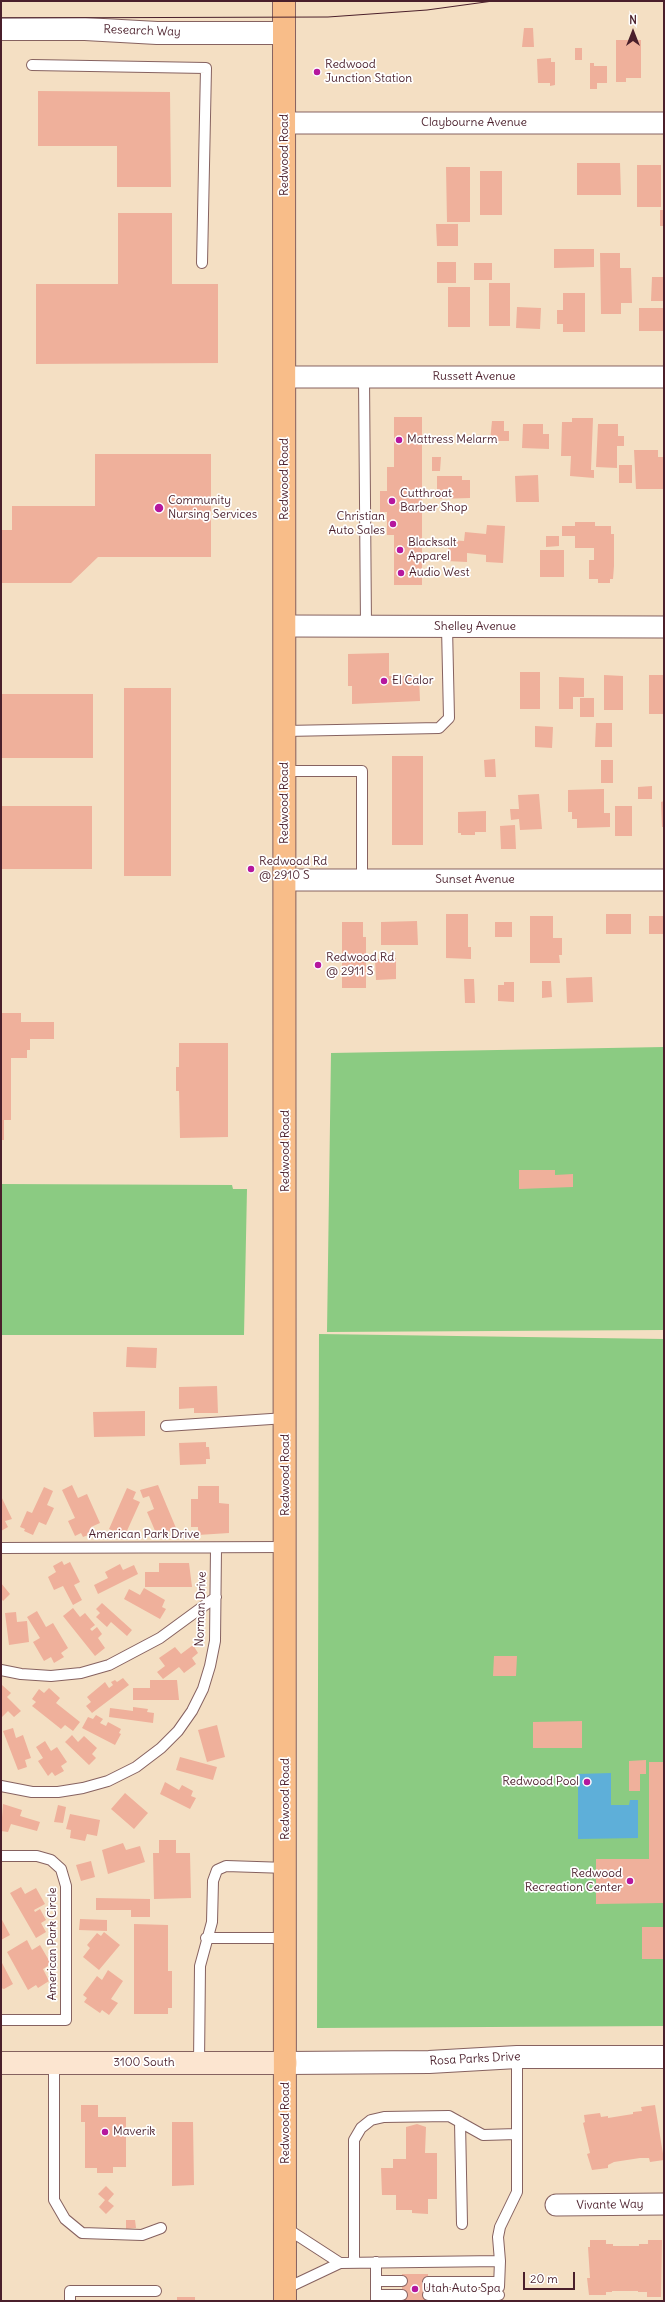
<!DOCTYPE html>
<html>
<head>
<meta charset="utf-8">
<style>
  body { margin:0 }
  #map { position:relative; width:665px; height:2302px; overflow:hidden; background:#f4dfc3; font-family:Delius,sans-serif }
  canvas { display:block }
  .frame { position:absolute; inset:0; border:2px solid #4a1f2b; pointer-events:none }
  .north { position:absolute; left:613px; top:12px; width:40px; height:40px; -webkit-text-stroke:3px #fff; paint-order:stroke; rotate:0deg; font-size:11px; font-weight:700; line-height:16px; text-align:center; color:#4a1f2b }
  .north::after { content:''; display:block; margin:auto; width:14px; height:18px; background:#4a1f2b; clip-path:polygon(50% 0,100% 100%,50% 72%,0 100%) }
  .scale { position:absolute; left:523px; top:2272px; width:52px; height:18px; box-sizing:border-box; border:2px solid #4a1f2b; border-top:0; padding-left:5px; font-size:12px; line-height:14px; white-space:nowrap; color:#4a1f2b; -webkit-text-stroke:3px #fff; paint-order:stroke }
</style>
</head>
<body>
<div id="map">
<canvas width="665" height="2302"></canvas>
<div class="frame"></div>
<div class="north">N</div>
<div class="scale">20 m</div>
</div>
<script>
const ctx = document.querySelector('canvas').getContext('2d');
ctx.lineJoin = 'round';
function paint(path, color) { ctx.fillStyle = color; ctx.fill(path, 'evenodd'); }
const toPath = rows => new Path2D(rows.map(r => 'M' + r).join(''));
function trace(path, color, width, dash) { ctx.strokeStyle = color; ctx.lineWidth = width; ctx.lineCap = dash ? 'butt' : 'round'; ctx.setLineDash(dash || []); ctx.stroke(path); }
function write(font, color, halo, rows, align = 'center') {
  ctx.font = font + ' Delius,sans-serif'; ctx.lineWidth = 3.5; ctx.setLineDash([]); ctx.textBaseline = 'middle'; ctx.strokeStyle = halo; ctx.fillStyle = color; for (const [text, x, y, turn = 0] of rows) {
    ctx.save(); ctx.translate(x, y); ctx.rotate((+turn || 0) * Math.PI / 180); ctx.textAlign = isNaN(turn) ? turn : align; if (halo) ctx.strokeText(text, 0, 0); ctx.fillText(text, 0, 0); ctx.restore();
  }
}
paint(toPath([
  [664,1047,664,1330,327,1332,331,1053],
  [1,1184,232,1185,233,1189,247,1189,244,1335,1,1335],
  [319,1334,664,1339,664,2026,317,2028]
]), '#8bcb82');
paint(toPath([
  [611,1773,611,1805,629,1805,630,1800,638,1800,638,1838,578,1839,578,1774]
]), '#5eafd9');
paint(toPath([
  [524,28,533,28,534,47,522,47],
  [616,40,641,40,641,78,626,78,626,82,616,82],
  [575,48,582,48,582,60,575,60],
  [551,58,551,62,555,62,555,85,550,86,550,83,538,83,537,59],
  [590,63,594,63,594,66,607,66,607,83,597,83,597,89,590,89],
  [38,91,170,92,171,187,117,187,117,146,38,146],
  [577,163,620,163,621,195,577,195],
  [637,165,661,165,661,207,637,207],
  [446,167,470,167,470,222,447,222],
  [480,171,502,171,502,215,480,215],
  [660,210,664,210,664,226,660,226],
  [118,213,172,213,172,284,218,284,218,363,36,364,36,284,118,284],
  [436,224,458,224,458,246,437,246],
  [554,249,594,249,594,267,554,268],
  [600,253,620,253,620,268,631,268,632,303,621,303,621,314,601,314],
  [437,262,456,262,456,283,437,283],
  [474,263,492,263,492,280,474,280],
  [652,277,664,277,664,301,651,301],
  [489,283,510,283,510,326,489,326],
  [448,287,470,287,470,327,448,327],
  [563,293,585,293,585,332,563,332,563,324,557,324,557,310,563,310],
  [517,307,541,308,540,329,516,328],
  [639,308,663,308,663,331,639,331],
  [394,417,422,417,422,585,394,585,394,535,387,535,387,512,380,512,380,491,387,491,387,467,394,467],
  [572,418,593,418,591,470,594,470,594,478,570,476,571,456,561,456,562,422,572,422],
  [492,421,504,421,504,431,509,431,509,441,490,441],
  [523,424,543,424,543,434,549,434,549,449,522,448],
  [598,424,618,424,618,436,624,436,624,446,617,446,617,468,596,467],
  [634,450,658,450,658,457,664,457,664,489,636,489],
  [95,454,211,454,211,557,98,557,71,583,1,583,1,530,12,530,12,506,95,506],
  [432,457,441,457,440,471,432,471],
  [619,465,632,465,632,483,619,483],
  [538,475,539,502,516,502,515,476],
  [437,476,462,476,462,480,470,480,470,498,437,499],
  [575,522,595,522,595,526,611,526,611,534,614,534,614,566,613,579,610,579,610,583,598,583,598,579,589,579,589,560,594,560,594,548,575,548,575,536,562,536,562,526,575,526],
  [487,525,505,526,503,563,486,562,486,555,467,553,467,562,447,561,449,540,464,541,465,532,486,534],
  [546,536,559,536,559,546,546,547],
  [540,550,564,550,564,577,540,577],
  [389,653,389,676,419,676,420,701,352,704,352,686,348,686,348,654],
  [520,672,540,672,540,709,520,709],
  [604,675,623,676,623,710,604,710],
  [649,675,664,675,664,714,649,714],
  [559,677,584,678,584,697,573,697,573,709,559,709],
  [124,688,171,688,171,876,124,876],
  [1,694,93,694,93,758,1,758],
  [580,698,594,698,594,717,580,717],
  [596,723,612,723,612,747,595,747],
  [535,726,553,727,552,748,535,747],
  [392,756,423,756,423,845,392,845],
  [495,759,496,777,485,777,484,760],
  [601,760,613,760,613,783,601,783],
  [652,786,652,799,638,799,638,787],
  [604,789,604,813,610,813,610,827,577,828,577,819,572,819,572,812,568,812,568,790],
  [539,794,542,829,520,830,519,819,511,820,510,809,519,809,518,795],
  [664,801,664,827,662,827,661,802],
  [1,806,92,806,92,869,1,869],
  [615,806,632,806,632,836,615,836],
  [486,811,486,832,475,832,475,835,461,835,461,833,458,833,458,812],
  [515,825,516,849,501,849,500,826],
  [446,914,468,914,468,947,471,947,471,959,446,958],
  [606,914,631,914,631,934,606,934],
  [530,916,553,916,553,938,562,938,562,955,559,955,560,963,530,963],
  [649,916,664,916,664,934,649,934],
  [417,921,418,945,381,945,381,922],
  [342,922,363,922,363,937,366,937,366,988,342,988],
  [495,922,512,922,512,937,495,937],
  [396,958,396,979,376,980,375,959],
  [592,977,593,1002,567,1003,566,978],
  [464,979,474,979,475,1003,465,1003],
  [542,981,551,981,552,997,542,998],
  [504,982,514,982,514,1002,498,1001,498,985,504,985],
  [1,1013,21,1013,21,1022,54,1022,54,1039,30,1039,30,1050,27,1050,27,1058,11,1058,11,1120,4,1120,4,1140,1,1140],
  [179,1043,228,1043,228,1137,180,1138,179,1091,176,1091,176,1067,179,1067],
  [519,1170,555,1170,555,1175,573,1174,573,1187,519,1189],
  [127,1347,157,1348,156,1368,126,1367],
  [217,1386,218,1413,194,1413,194,1408,179,1409,179,1387],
  [145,1411,145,1436,94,1437,93,1412],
  [206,1442,206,1447,209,1447,210,1459,206,1459,206,1464,180,1465,179,1443],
  [72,1485,78,1498,87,1494,100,1523,91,1527,93,1533,83,1537,81,1533,75,1536,68,1521,75,1518,62,1490],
  [158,1485,176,1528,164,1533,163,1530,156,1533,147,1512,154,1509,149,1496,143,1498,140,1490],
  [198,1486,219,1486,219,1503,229,1504,229,1533,198,1535,198,1527,191,1527,191,1499,198,1499],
  [44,1487,53,1491,47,1505,54,1508,46,1525,39,1522,33,1535,24,1531,25,1529,20,1527,27,1511,32,1513],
  [127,1488,136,1492,133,1499,140,1502,126,1533,120,1530,119,1533,109,1529],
  [1,1496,12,1519,5,1521,8,1527,1,1531],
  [62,1561,64,1565,70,1562,80,1582,74,1585,82,1600,73,1605,63,1586,54,1590,48,1577,56,1572,53,1566],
  [159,1563,189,1563,192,1587,145,1587,145,1572,159,1572],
  [120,1564,123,1570,134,1565,138,1574,98,1594,94,1585,108,1578,105,1572],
  [1,1583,10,1594,3,1601,1,1598],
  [144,1588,165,1600,162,1607,166,1609,160,1619,124,1599,129,1589,140,1595],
  [102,1603,132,1630,127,1636,111,1622,107,1627,96,1617,100,1613,96,1609],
  [73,1608,80,1617,85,1613,95,1625,90,1629,92,1631,97,1627,102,1634,98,1638,105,1648,95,1656,63,1616],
  [37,1611,46,1627,53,1623,68,1648,61,1653,64,1657,54,1663,51,1657,44,1661,33,1642,40,1638,27,1617],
  [16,1612,17,1622,27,1621,29,1642,9,1645,5,1613],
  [193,1645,198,1653,192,1658,196,1664,184,1673,179,1667,163,1679,157,1672,165,1666,159,1658,175,1647,181,1654],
  [494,1656,517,1656,516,1676,493,1676],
  [123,1678,129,1685,92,1713,86,1706,91,1702,87,1697,105,1682,109,1688,113,1685,111,1682,115,1680,117,1682],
  [150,1680,177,1680,179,1700,133,1700,133,1688,150,1688],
  [2,1685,11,1693,7,1697,21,1711,14,1717,8,1711,1,1718],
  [49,1688,60,1698,56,1703,80,1722,73,1731,65,1725,61,1729,32,1706,36,1702,32,1699,39,1689,44,1693],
  [133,1707,148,1709,147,1712,154,1713,153,1723,109,1717,110,1708,133,1711],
  [96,1715,103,1719,100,1723,106,1726,108,1722,121,1729,119,1733,121,1734,115,1745,82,1728,88,1717,93,1719],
  [582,1721,582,1748,533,1748,533,1722],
  [217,1725,225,1757,207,1762,198,1730],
  [13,1728,16,1738,23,1735,31,1758,25,1760,27,1767,18,1770,3,1731],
  [72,1735,78,1742,84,1736,97,1748,92,1754,96,1758,89,1765,65,1742],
  [45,1741,51,1751,57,1747,67,1762,61,1766,64,1771,55,1776,52,1772,48,1776,38,1761,43,1758,36,1747],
  [180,1757,217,1767,213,1780,176,1770],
  [646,1760,646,1774,640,1774,640,1791,629,1791,629,1761],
  [649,1762,664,1762,664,1903,596,1904,596,1859,649,1859],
  [165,1782,179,1790,182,1785,193,1791,191,1796,196,1798,190,1809,160,1794],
  [125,1793,148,1813,134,1829,111,1809],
  [3,1804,22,1810,20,1816,40,1822,37,1831,11,1824,8,1832,1,1831],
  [58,1805,66,1807,63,1823,54,1822],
  [70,1814,100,1820,97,1836,87,1834,85,1841,70,1838,71,1830,66,1829],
  [159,1840,176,1840,176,1853,190,1853,191,1898,154,1899,153,1853,159,1853],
  [123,1843,126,1850,140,1846,145,1862,108,1874,102,1850],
  [91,1861,95,1877,81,1881,76,1865],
  [21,1887,25,1894,36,1888,45,1904,34,1910,35,1912,40,1909,46,1920,41,1923,46,1932,36,1938,10,1893],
  [96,1898,150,1899,150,1917,131,1917,131,1910,96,1910],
  [1,1918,10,1935,1,1940],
  [80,1919,107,1920,107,1931,79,1930],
  [134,1924,168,1925,168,1971,172,1971,172,2008,168,2008,168,2014,134,2014],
  [642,1927,664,1927,664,1959,642,1959],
  [104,1932,120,1945,99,1970,83,1957,90,1948,87,1945,97,1933,101,1936],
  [27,1940,32,1950,40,1945,51,1964,43,1969,49,1981,38,1988,36,1985,28,1990,7,1952],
  [1,1961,13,1984,4,1989,1,1988],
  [108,1970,123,1981,111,1999,118,2003,109,2015,102,2010,100,2013,84,2002,87,1998,83,1995,97,1976,102,1980],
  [81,2105,98,2105,98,2117,126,2117,126,2167,113,2167,113,2173,97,2173,97,2168,85,2168,85,2122,81,2122],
  [655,2105,664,2160,650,2162,649,2158,640,2158,614,2162,608,2165,608,2168,592,2170,587,2154,590,2153,583,2123,585,2122,584,2115,600,2113,601,2117,608,2116,608,2118,633,2114,633,2112,642,2111,641,2107],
  [172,2122,193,2122,194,2185,172,2186],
  [417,2124,426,2127,425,2153,437,2153,437,2199,428,2199,428,2214,412,2213,412,2210,396,2210,396,2195,382,2195,381,2168,393,2168,393,2159,406,2159,406,2127],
  [106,2186,114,2194,108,2201,114,2206,106,2214,99,2207,105,2200,98,2194],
  [126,2220,135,2220,136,2228,126,2229],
  [590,2240,606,2240,606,2244,613,2244,613,2246,639,2246,639,2244,648,2244,648,2240,662,2240,661,2297,647,2297,647,2292,638,2292,638,2291,612,2291,612,2292,606,2292,606,2295,589,2295,587,2278,590,2278,588,2247,590,2247],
  [402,2274,428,2274,428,2301,402,2301],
  [177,2297,195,2297,195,2301,177,2301]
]), '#efb09b');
const service = toPath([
  [32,65,206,68,202,263],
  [364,377,366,627],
  [285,731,439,728,449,718,447,627],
  [285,771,362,771,362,880],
  [166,1426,286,1418],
  [1,1548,286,1547],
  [1,1670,21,1674,51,1676,81,1673,109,1665,160,1638,216,1597],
  [1,1786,32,1792,58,1792,83,1788,108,1781,136,1767,161,1748,178,1731,192,1711,203,1689,210,1666,215,1641,216,1548],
  [1,1856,37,1856,51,1860,61,1869,66,1886,66,2020,1,2020],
  [206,1938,286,1938],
  [54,2063,54,2200,65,2219,82,2233,142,2235,161,2228],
  [199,2063,200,1966,212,1922,213,1881,217,1870,226,1866,287,1868],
  [460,2122,462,2224],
  [286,2228,340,2263],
  [376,2262,376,2301],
  [354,2263,354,2140,361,2128,371,2120,384,2117,449,2116,483,2135,517,2134],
  [376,2281,402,2281],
  [428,2282,499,2282],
  [499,2287,500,2261],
  [285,2289,340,2263,500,2261,498,2237,500,2227,517,2192,517,2057],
  [376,2295,402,2295],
  [428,2295,499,2295],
  [70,2301,70,2291,156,2291]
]);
const minor = toPath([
  [285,123,664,123],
  [285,377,664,377],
  [285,626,664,627],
  [285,880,664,880],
  [556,2205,664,2204]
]);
const tertiary = toPath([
  [1,29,85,29,157,33,284,33],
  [286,2063,429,2062,517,2057,664,2057]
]);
const secondary = toPath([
  [1,2063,286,2063]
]);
const primary = toPath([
  [284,1,285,2301]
]);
trace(service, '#866260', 12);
trace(minor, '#866260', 23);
trace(tertiary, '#866260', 24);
trace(secondary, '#866260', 24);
trace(primary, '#866260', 24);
trace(service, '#fff', 10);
trace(minor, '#fff', 21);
trace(tertiary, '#fff', 22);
trace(secondary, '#fce5d0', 22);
trace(primary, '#f8bd89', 22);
trace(toPath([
  [1,18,328,17,427,10,493,1]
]), '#4a1f2b', 1);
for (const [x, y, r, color] of [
  [317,72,4,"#b5179e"],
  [399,440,4,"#b5179e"],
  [392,501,4,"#b5179e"],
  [159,508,5,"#b5179e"],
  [393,524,4,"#b5179e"],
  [400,550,4,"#b5179e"],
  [401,573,4,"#b5179e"],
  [384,681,4,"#b5179e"],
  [251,869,4,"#b5179e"],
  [318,965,4,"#b5179e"],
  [587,1782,4,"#b5179e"],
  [630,1881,4,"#b5179e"],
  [105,2132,4,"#b5179e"],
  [415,2289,4,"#b5179e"]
]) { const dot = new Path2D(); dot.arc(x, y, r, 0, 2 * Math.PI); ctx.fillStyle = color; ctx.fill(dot); trace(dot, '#fff', 1.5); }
write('12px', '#4a1f2b', '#fff', [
  ["Research Way",142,31,2],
  ["Claybourne Avenue",474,123],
  ["Redwood Road",285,155,-90],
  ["Russett Avenue",474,377],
  ["Redwood Road",285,479,-90],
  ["Shelley Avenue",475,627],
  ["Redwood Road",285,803,-90],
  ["Sunset Avenue",475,880],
  ["Redwood Road",286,1151,-90],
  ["Redwood Road",286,1475,-90],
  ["American Park Drive",144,1535],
  ["Norman Drive",201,1609,-88],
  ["Redwood Road",286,1799,-90],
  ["American Park Circle",53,1944,-90],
  ["Rosa Parks Drive",475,2059,-3],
  ["3100 South",144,2063],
  ["Redwood Road",286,2123,-90],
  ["Vivante Way",610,2205,-1]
]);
write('12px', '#4a1f2b', '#fff', [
  ["Redwood",325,65],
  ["Junction Station",325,79],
  ["Mattress Melarm",407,440],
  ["Cutthroat",400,494],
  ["Barber Shop",400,508],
  ["Community",168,501],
  ["Nursing Services",168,515],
  ["Christian",385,517,"right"],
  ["Auto Sales",385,531,"right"],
  ["Blacksalt",408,543],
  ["Apparel",408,557],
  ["Audio West",409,573],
  ["El Calor",392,681],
  ["Redwood Rd",259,862],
  ["@ 2910 S",259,876],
  ["Redwood Rd",326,958],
  ["@ 2911 S",326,972],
  ["Redwood Pool",579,1782,"right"],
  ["Redwood",622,1874,"right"],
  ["Recreation Center",622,1888,"right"],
  ["Maverik",113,2132],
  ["Utah Auto Spa",423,2289]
], 'left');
</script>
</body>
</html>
